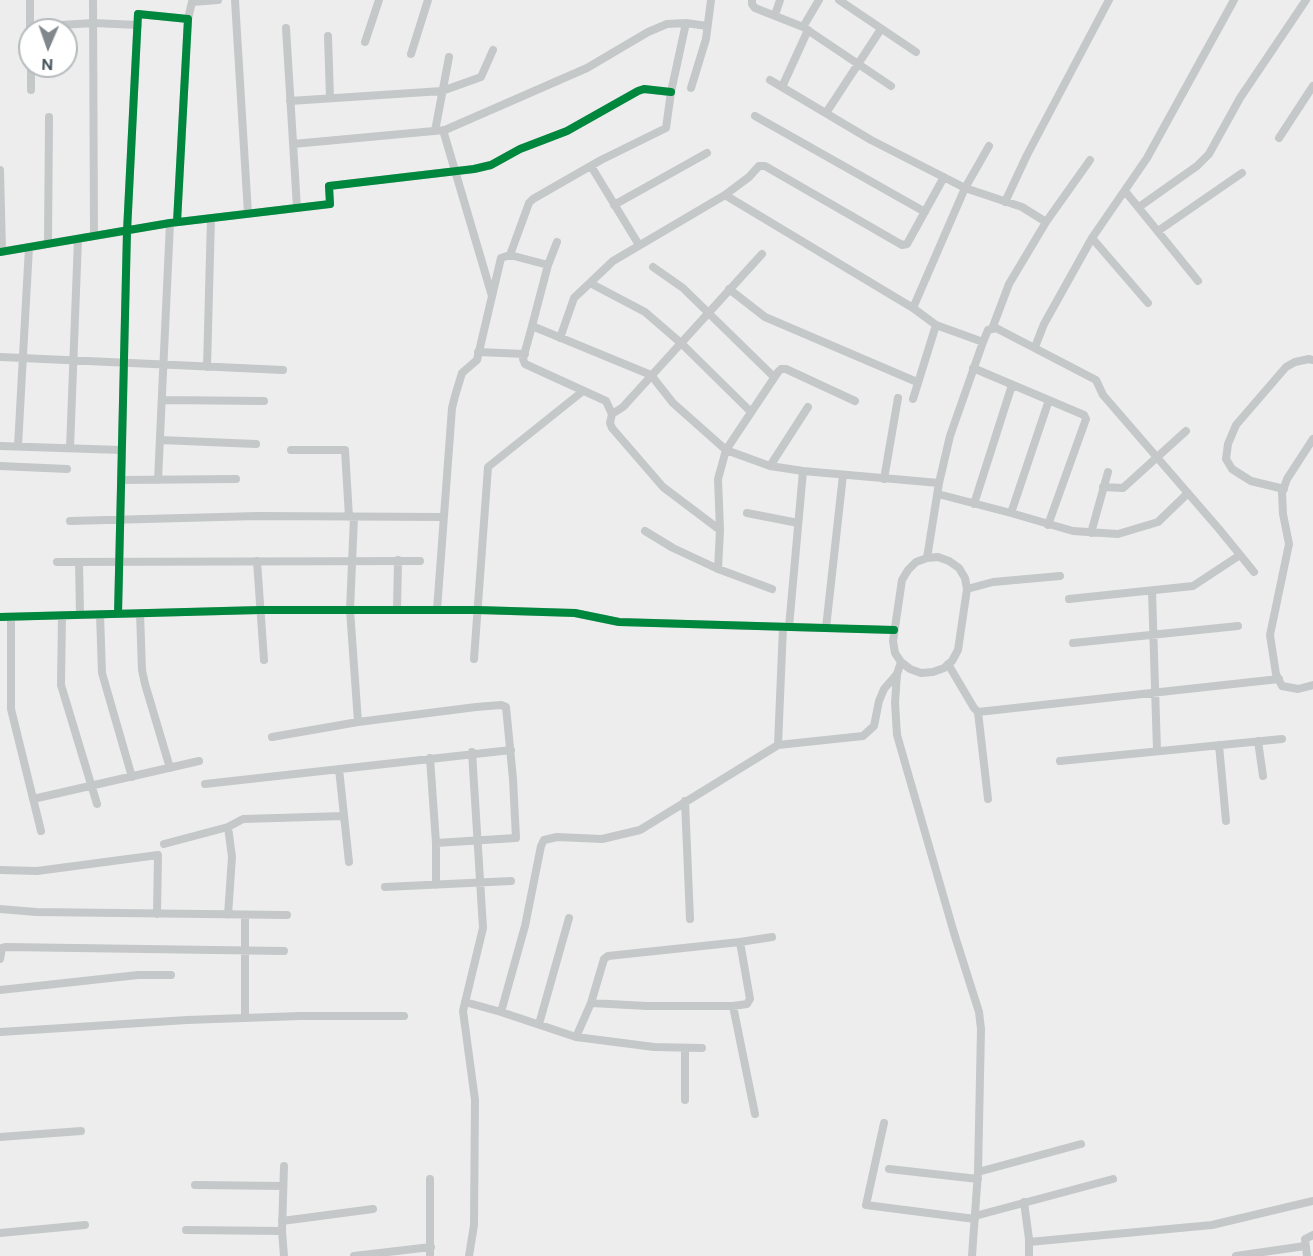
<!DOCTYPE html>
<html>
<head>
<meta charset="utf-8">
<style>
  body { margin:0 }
  #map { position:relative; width:1313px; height:1256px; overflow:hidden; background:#eeeded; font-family:"DM Sans",sans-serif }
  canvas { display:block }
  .north { position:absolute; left:18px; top:18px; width:60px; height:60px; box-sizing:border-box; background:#fff; border:2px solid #b5babd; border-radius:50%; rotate:182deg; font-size:16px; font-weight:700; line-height:24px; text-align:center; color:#455259 }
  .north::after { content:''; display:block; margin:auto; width:21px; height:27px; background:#80888d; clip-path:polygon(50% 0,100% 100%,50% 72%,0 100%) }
</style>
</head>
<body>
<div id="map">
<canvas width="1313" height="1256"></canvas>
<div class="north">N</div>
</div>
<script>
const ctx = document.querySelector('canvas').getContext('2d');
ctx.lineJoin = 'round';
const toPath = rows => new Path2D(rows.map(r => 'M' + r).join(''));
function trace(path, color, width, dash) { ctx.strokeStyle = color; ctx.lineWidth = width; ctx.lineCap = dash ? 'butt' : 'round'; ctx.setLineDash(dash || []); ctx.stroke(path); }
trace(toPath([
  [30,0,30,30],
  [93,0,94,236],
  [235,0,248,214],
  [752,0,752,4,755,8,803,27,891,86],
  [839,0,916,52],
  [775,15,780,0],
  [188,19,192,2,218,0],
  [46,26,93,23,138,25],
  [803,27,819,0],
  [286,28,297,208],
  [328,36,330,98],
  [365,42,379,0],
  [411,54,428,0],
  [31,66,31,90],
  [770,80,871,140,965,188,1022,207,1046,222],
  [782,87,808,30],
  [691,88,706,39,711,0],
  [290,101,442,91,481,77,493,50],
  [826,113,881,29],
  [755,116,925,212],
  [443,130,492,296],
  [435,131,449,57],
  [1279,138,1313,86],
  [293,144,445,130,587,68,648,32,667,24,686,23,707,26],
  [591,166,639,245],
  [0,170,2,251],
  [1125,191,1198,281],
  [725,195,913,308,936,325,983,342],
  [1005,202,1027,155,1109,0],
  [614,205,707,153],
  [1139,207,1197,166,1209,154,1240,98,1306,0],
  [1158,231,1242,173],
  [1092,238,1148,303],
  [557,242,548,265,532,326,523,359,525,364,606,401,612,414,610,423,612,428,663,487,720,530],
  [48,244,49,117],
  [0,252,170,223,330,204,329,186,474,169,491,165,520,149,567,131,638,91,644,89,671,92],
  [510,255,529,203,533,199,601,160,666,128,671,92,686,23],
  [653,267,683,288,774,377],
  [590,283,645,312,682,344,751,412],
  [729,289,765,317,917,382],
  [913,308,965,188,989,146],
  [532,326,651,375,673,403,726,450,770,466,803,471,939,483],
  [992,329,996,328,1096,380,1103,395,1219,529,1254,572],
  [560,338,574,298,613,261,725,195,749,177,759,166,765,166,902,245,907,244,944,177],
  [1035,347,1044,324,1092,238,1147,158,1234,0],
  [478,352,525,354],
  [0,357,283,370],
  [207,367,211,218],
  [973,368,1084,415,1086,419,1048,525],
  [913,399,936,325],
  [162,400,264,401],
  [612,414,623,407,762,254],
  [1313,439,1287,479,1282,493,1283,514,1289,544,1270,635,1276,674,1282,686,1298,689,1313,685],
  [160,440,256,444],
  [0,446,121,450],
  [18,446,29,247],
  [70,448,78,239],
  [291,450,345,450,349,517],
  [0,466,67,469],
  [770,466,808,407],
  [884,479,898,398],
  [121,480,236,479],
  [158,480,170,223],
  [1103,487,1123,488,1186,431],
  [1284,489,1251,481,1232,469,1226,459,1228,444,1236,425,1286,367,1295,362,1309,359,1313,360],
  [938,494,1011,513,1073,531,1118,534,1158,522,1188,493],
  [974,504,1012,385],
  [747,513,798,523],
  [1011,513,1049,400],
  [354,517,350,610,358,722],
  [70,521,258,516,443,517],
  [645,531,673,548,718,569,772,589],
  [1091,533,1108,472],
  [938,557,949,561,959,568,965,578,967,589,958,650,952,661,944,668,933,672,921,673,910,669,901,662,895,653,893,641,902,580,908,570,916,562,927,558,938,557],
  [927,558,939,483,950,436,983,342,988,330,992,329,1009,284,1046,222,1090,160],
  [257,561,264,660],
  [57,562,420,561],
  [79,562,80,615],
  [718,569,720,530,718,479,726,450,778,372,781,369,786,369,855,401],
  [967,589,993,582,1060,576],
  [1152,591,1157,751],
  [1069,599,1193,586,1240,555],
  [397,610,398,560],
  [437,610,452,408,455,396,462,373,477,360,501,258,510,255,548,265],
  [140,613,142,670,145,684,170,768],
  [100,614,102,673,132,777],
  [118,614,127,231,138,14,188,19,177,222],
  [62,615,61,685,97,804],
  [0,617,260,610,478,610,575,613,619,622,894,630],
  [11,617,11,709,41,831],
  [789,627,803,471],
  [826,628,843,475],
  [1073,643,1238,626],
  [474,659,488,467,583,391],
  [901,662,897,674,895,703,897,735,954,933,979,1012,981,1029,978,1172,972,1256],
  [948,664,974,708,978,712,1279,679],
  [978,712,988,799],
  [272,737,358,722,476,707,501,705,506,707,513,779,516,838,436,843],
  [1258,741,1263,776],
  [778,745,783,627],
  [1219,745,1226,821],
  [430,758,436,843,436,885],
  [1060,761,1282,739],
  [339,769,349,862],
  [205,784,511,750],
  [33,799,199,761],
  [685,801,690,919],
  [228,827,232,857,228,915],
  [164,844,228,827,243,819,344,816],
  [0,870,37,871,158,855,157,914],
  [385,887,511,881],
  [0,909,36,912,287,915],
  [740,942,772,937],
  [0,959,2,948,6,947,284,951],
  [0,990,138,975,171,975],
  [465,1002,501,1012,576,1037,654,1047,702,1048],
  [733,1006,755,1114],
  [501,1012,525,926,541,846,544,840,557,837,602,839,640,830,778,745,863,736,874,726,879,701,884,689,897,674],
  [245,1018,245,915],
  [539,1024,569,918],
  [0,1032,187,1020,300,1016,404,1016],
  [576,1037,591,1003,604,959,608,956,740,942,750,999,747,1004,733,1006,647,1006,591,1003],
  [685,1100,685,1048],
  [884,1123,866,1205,975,1219],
  [0,1137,81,1131],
  [284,1166,282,1231,284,1256],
  [889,1169,978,1179],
  [978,1172,1081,1144],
  [430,1179,430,1256],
  [195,1185,283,1186],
  [1024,1202,1029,1239,1029,1256],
  [975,1216,1113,1179],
  [282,1221,373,1209],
  [186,1230,282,1231],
  [0,1233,85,1225],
  [1029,1242,1212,1225,1313,1201],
  [354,1256,431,1247],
  [469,1256,474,1225,475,1100,463,1011,483,928,472,752],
  [1236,1256,1305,1246],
  [1307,1256,1305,1239,1313,1235]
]), '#c4c8c9', 8);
trace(toPath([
  [0,252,170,223,330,204,329,186,474,169,491,165,520,149,567,131,638,91,644,89,671,92],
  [118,614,127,231,138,14,188,19,177,222],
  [0,617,260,610,478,610,575,613,619,622,894,630]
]), '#00873e', 8);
</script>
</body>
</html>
